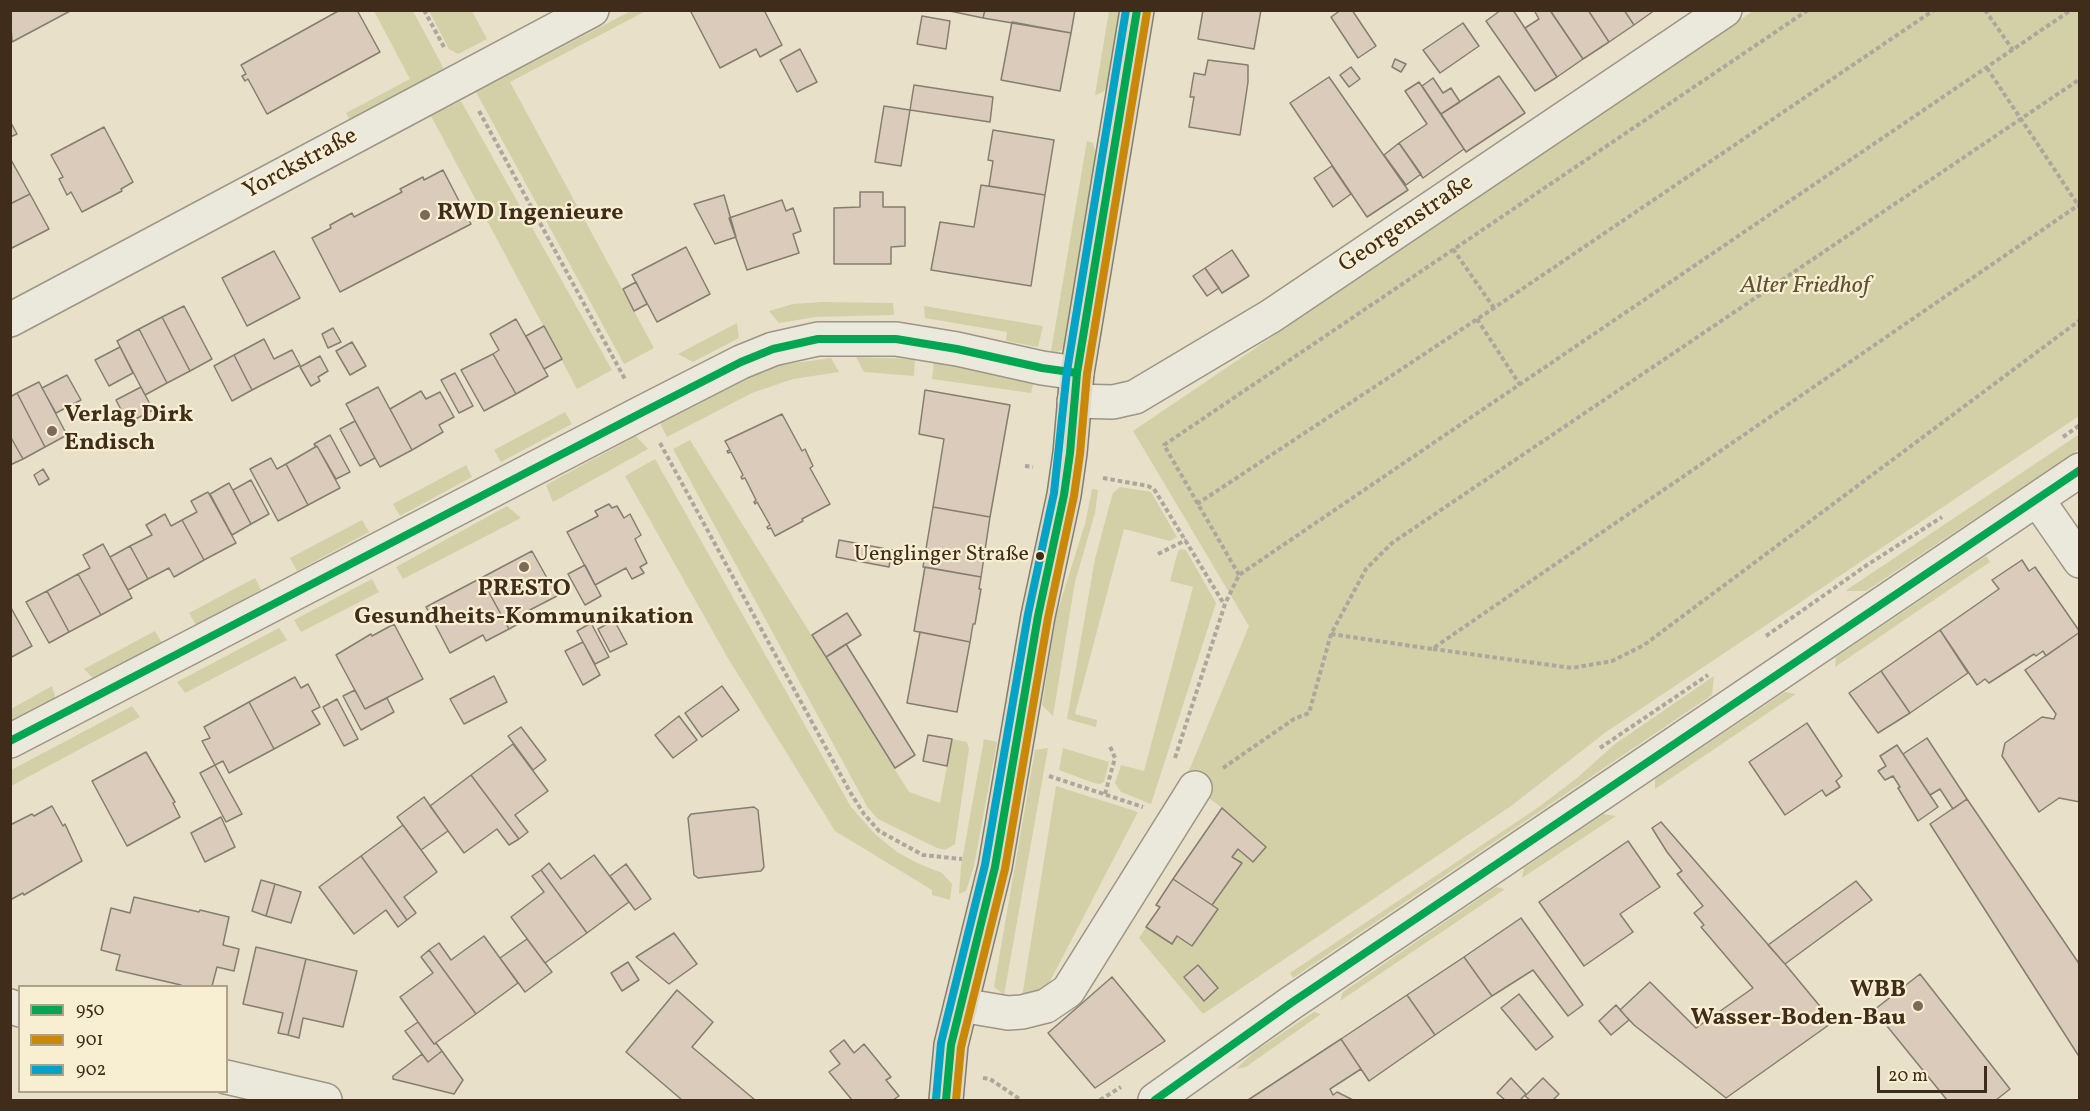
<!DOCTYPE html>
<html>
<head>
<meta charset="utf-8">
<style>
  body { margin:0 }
  #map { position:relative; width:2090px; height:1111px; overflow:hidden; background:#e8e0c8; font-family:Vollkorn,serif }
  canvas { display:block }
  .frame { position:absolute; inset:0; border:12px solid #3f2c1b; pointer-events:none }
  .legend { position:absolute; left:18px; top:985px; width:210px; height:108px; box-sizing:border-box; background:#f8efd3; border:2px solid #aea189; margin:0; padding:8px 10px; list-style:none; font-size:18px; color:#3f2c1b }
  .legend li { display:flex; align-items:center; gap:12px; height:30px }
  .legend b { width:30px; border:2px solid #aea189 }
  .scale { position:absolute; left:1877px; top:1066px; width:110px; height:27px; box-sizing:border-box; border:3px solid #3f2c1b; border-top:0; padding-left:8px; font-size:18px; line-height:21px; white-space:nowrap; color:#3f2c1b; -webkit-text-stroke:4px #f8efd3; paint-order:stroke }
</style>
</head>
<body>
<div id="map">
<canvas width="2090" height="1111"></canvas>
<div class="frame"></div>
<ul class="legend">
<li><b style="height:8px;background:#00a651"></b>950</li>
<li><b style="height:8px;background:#c98807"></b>901</li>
<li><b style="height:8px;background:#03a3c5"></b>902</li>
</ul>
<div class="scale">20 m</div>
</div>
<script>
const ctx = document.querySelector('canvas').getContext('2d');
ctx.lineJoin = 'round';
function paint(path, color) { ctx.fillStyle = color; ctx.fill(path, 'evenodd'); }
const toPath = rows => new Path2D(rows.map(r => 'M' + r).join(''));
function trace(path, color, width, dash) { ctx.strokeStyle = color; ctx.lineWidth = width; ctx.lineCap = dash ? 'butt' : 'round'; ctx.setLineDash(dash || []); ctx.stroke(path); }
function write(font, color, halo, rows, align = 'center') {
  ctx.font = font + ' Vollkorn,serif'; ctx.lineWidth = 4.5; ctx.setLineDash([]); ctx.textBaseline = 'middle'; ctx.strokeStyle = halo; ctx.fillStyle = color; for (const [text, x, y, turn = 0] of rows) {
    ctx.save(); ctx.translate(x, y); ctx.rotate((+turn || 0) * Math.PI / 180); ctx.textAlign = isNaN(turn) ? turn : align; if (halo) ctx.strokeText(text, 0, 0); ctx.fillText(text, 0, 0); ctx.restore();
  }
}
paint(toPath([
  [374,11,413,11,445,71,350,121,346,113,410,79],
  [429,11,472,11,487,39,458,54,449,49],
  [631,11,646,11,510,82,654,348,624,364,476,92],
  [1109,11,1120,11,1108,86,1103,92,1095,95],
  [1753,11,2079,11,2079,416,1606,732,1511,806,1203,1014,1139,938,1159,908,1156,905,1222,808,1185,780,1249,626,1133,431],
  [461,101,612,370,577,389,431,116],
  [1087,141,1093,143,1096,153,1063,349,1057,352,1051,351],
  [822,302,893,303,894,315,815,317,779,323,769,311,793,304],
  [924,306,1043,326,1038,347,1006,341,1007,332,925,318],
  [737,323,739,338,693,362,678,354],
  [856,357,915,359,914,376,864,372],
  [831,358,839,372,793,379,752,393,667,437,660,423,751,374,781,365],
  [934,362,1018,376,1033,384,1031,393,932,379],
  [565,412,572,424,501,462,494,450],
  [2078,435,2078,450,1866,591,1845,591],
  [636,436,648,449,553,502,546,485],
  [690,440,909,792,940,803,952,739,967,742,969,749,955,844,945,850,937,848,878,819,868,808,673,449],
  [655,459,851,807,875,834,897,852,917,863,942,873,952,884,950,900,932,895,932,890,835,831,729,660,625,476],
  [466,465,472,477,400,516,393,504],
  [1120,487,1151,492,1177,537,1170,541,1124,529,1075,714,1097,720,1096,727,1067,719,1095,559,1110,503,1113,493],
  [1092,489,1098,490,1095,513,1075,582,1053,716,1042,705,1056,616,1085,524],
  [507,506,521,518,403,579,396,567],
  [362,520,369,532,297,571,290,558],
  [1181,549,1186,550,1216,603,1151,804,1121,792,1115,783,1121,765,1144,771,1193,587,1170,581,1178,551],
  [1986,556,1990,562,1835,667,1836,657],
  [255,578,261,590,196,625,189,613],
  [372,579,379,592,301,632,294,620],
  [279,628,287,640,185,693,177,682],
  [155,631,162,643,94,679,84,669],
  [1714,676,1712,695,1293,978,1290,973,1536,809,1577,778,1615,744],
  [52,686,56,700,11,724,11,709],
  [1785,692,1796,694,1655,789,1655,779],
  [132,706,140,717,11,786,11,770],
  [984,739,997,742,974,866,966,891,959,894,961,866],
  [1048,748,1004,995,994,987,1035,750],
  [1063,748,1109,762,1104,782,1100,784,1094,783,1059,770],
  [1056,786,1138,812,1047,987,1039,994,1022,997],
  [1603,814,1616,816,1522,878,1524,868],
  [1496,887,1505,889,1340,1001,1343,992],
  [1314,1012,1321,1014,1246,1067,1236,1069,1254,1052]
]), '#d3d0a7');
const building = toPath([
  [10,10,72,10,12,42,10,10],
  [340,10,357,10,380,52,267,114,248,79,245,81,242,76,246,74,241,65,340,10],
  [693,10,764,10,782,45,760,57,756,49,720,68,691,12,693,10],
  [945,10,985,10,983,18,945,10],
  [985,10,1075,10,1071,33,983,18,985,10],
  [1203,10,1261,10,1254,49,1198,39,1203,10],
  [1341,10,1352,10,1376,46,1358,58,1331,17,1341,10],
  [1501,10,1513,10,1557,77,1535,91,1486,21,1501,10],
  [1534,10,1550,10,1583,59,1557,77,1525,28,1539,19,1534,10],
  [1553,10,1588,10,1609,42,1583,59,1551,12,1553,10],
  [1588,10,1624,10,1634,25,1609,42,1588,10],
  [1624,10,1655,10,1634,25,1624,10],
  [922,16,950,21,946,49,917,44,922,16],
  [1012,22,1071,33,1060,91,1001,80,1012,22],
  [1463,23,1479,46,1440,73,1423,50,1463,23],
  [800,49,817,82,797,92,780,60,800,49],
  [1395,59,1406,64,1401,72,1392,67,1395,59],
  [1208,60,1248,65,1248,82,1240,135,1189,127,1194,97,1190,97,1194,73,1205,75,1208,60],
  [1351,67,1360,79,1349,87,1340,75,1351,67],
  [1499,76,1525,113,1466,152,1441,114,1499,76],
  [1329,77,1408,190,1367,217,1290,103,1329,77],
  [1433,78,1443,93,1451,88,1460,102,1441,114,1422,86,1433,78],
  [1419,82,1464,149,1423,178,1399,143,1427,124,1405,91,1419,82],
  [914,85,993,97,990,122,910,110,914,85],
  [884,106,910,110,901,166,875,162,884,106],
  [10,121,17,134,10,137,10,121],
  [104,127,133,182,121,189,122,191,82,212,71,192,67,195,59,179,63,177,51,155,104,127],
  [993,130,1054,140,1045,195,989,186,993,161,988,160,993,130],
  [1399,143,1421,174,1406,185,1384,155,1399,143],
  [10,158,30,194,10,204,10,158],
  [1332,166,1351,194,1333,207,1314,178,1332,166],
  [443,170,471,224,340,292,312,238,331,228,330,225,352,213,354,217,402,192,400,189,423,177,424,180,443,170],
  [981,185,1045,195,1031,286,931,270,940,222,974,227,981,185],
  [860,192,883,192,883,207,905,207,905,246,891,247,891,264,834,264,834,208,860,207,860,192],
  [30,194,49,229,10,249,10,204,30,194],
  [724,195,736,237,715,244,694,204,724,195],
  [782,200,786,211,793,208,801,231,793,234,799,253,747,270,729,218,782,200],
  [686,247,710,294,657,322,632,275,686,247],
  [1232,250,1249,276,1222,293,1205,268,1232,250],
  [274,251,300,298,247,326,222,278,274,251],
  [1205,268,1219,288,1207,296,1193,276,1205,268],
  [636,282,647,304,634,311,623,289,636,282],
  [184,306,212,359,190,371,162,317,184,306],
  [162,317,190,371,167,383,139,329,162,317],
  [516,319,548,376,516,394,493,354,499,350,490,334,516,319],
  [544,326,562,359,544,369,526,336,544,326],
  [333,328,341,342,328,348,322,334,333,328],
  [139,329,167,383,145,395,117,341,139,329],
  [264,339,274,359,292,350,300,365,252,390,234,355,264,339],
  [352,342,366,366,350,375,336,351,352,342],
  [120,347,133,373,109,386,95,360,120,347],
  [493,354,516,394,484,411,461,370,493,354],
  [234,355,252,390,232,401,214,366,234,355],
  [320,356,328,371,318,377,320,381,311,386,300,367,320,356],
  [455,373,473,406,459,413,441,380,455,373],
  [67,375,81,400,56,413,42,388,67,375],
  [39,382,67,435,45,447,17,393,39,382],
  [141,387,153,410,128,423,116,400,141,387],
  [378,387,412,450,380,467,346,404,378,387],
  [925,390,1010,405,990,517,933,507,944,439,919,434,925,390],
  [421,391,426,399,440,392,454,417,439,425,443,432,412,450,390,409,421,391],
  [17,393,45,447,23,459,10,436,10,397,17,393],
  [782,414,802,451,805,449,813,466,810,468,830,504,802,519,803,521,775,536,771,528,768,529,767,527,770,525,757,502,755,504,754,502,756,500,745,478,742,479,741,477,743,475,731,452,728,453,727,451,730,450,725,441,782,414],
  [355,421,375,458,360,466,340,429,355,421],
  [330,435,350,472,336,479,317,446,316,447,314,444,330,435],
  [10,436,23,459,10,465,10,436],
  [317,446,340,488,308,505,286,464,317,446],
  [271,458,277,469,286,464,308,505,278,521,250,469,271,458],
  [43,469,49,479,39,485,34,475,43,469],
  [251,480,269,514,251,524,233,490,251,480],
  [229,483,251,524,232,535,210,494,229,483],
  [208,492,236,543,204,560,182,520,197,512,191,501,208,492],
  [609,504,612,508,617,506,624,518,630,514,641,535,635,539,647,563,640,567,644,573,632,579,626,568,595,585,567,532,598,516,595,511,609,504],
  [933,507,990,517,981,577,923,567,933,507],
  [165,514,171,526,182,520,204,560,174,577,169,568,148,579,130,546,152,535,146,525,165,514],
  [839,540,892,550,889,567,836,557,839,540],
  [103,544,132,598,101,615,78,574,90,568,83,555,103,544],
  [130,546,148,579,128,590,110,557,130,546],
  [532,551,557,596,524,613,527,619,509,629,481,578,532,551],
  [2022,560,2029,571,2035,567,2080,632,2046,656,2043,651,2036,656,2034,654,1989,683,1985,679,1977,685,1940,630,1999,589,1992,580,2022,560],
  [585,565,601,596,585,605,568,574,585,565],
  [925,567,981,577,979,589,981,589,975,624,973,624,970,642,914,631,925,567],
  [78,574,101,615,69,632,47,591,78,574],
  [481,578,509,629,486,641,483,635,450,653,426,607,481,578],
  [47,591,69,632,49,643,26,602,47,591],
  [10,606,32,646,10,658,10,606],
  [847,613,861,635,826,657,812,635,847,613],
  [614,620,627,644,610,652,598,629,614,620],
  [591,623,609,657,595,664,577,631,591,623],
  [394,624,423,679,365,709,336,655,371,634,372,636,394,624],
  [1940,630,1968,673,1910,713,1881,671,1940,630],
  [920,632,970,642,957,712,907,703,920,632],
  [2080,632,2080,802,2059,798,2039,812,2002,756,2005,743,2042,717,2054,719,2056,714,2025,670,2080,632],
  [583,642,600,675,583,685,565,651,583,642],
  [846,644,915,755,895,768,826,657,846,644],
  [1881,671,1910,713,1878,733,1849,693,1881,671],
  [494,676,507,702,464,724,450,699,494,676],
  [295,677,301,688,308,684,320,707,312,711,320,724,274,749,249,702,295,677],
  [722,686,739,710,702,737,685,713,722,686],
  [355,690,365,709,387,698,394,712,361,730,343,696,355,690],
  [337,699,358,739,344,746,323,707,337,699],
  [249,702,274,749,229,773,223,761,215,765,202,741,210,738,204,727,249,702],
  [679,716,697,740,673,758,655,735,679,716],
  [1807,723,1842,776,1836,781,1840,787,1826,796,1822,790,1785,815,1749,762,1807,723],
  [521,727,546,760,533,770,508,736,521,727],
  [928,735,952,739,947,766,923,761,928,735],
  [1927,738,1967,799,1953,809,1940,789,1930,795,1903,754,1927,738],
  [513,744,548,791,515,815,528,832,519,839,471,775,513,744],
  [1897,745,1938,807,1918,821,1898,788,1900,787,1893,776,1885,780,1878,771,1886,766,1880,756,1897,745],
  [146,752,175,802,173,803,180,817,127,846,92,781,146,752],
  [215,765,242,814,226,822,200,773,215,765],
  [471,775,519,839,509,845,497,829,464,853,430,806,471,775],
  [424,797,448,831,421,850,397,817,424,797],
  [1967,799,2080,965,2080,1058,1930,824,1967,799],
  [52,806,63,826,65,824,82,861,24,895,23,893,10,900,10,825,32,814,34,816,52,806],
  [754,807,758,810,764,867,761,871,698,878,694,875,688,818,691,814,754,807],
  [1222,808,1266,847,1253,862,1238,849,1232,857,1242,863,1212,905,1173,879,1222,808],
  [221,817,235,847,205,862,191,833,221,817],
  [1661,822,1785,964,1833,1022,1726,1098,1634,1025,1620,1010,1650,982,1696,1028,1753,988,1701,927,1704,925,1694,913,1703,906,1677,874,1682,871,1667,852,1652,828,1661,822],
  [403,825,437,872,404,897,416,913,407,920,361,856,403,825],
  [1628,841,1660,887,1620,914,1633,932,1584,966,1539,902,1628,841],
  [594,855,629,902,587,933,541,870,549,863,561,879,594,855],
  [361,856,407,920,398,927,386,910,354,934,319,887,361,856],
  [626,864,651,899,635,910,610,876,626,864],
  [541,870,587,933,545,963,511,917,544,892,532,876,541,870],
  [1173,879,1218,909,1192,946,1177,936,1172,944,1146,927,1160,907,1156,905,1173,879],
  [261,880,275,884,266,916,252,911,261,880],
  [1856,881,1872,900,1785,964,1768,945,1856,881],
  [275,884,301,892,291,923,266,916,275,884],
  [134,897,199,912,200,910,229,917,223,945,239,949,234,971,217,967,212,986,181,986,181,985,116,970,120,955,101,950,111,908,130,913,134,897],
  [1521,918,1583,1005,1568,1016,1533,970,1492,996,1464,957,1521,918],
  [674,933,697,964,669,984,636,957,674,933],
  [484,936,518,983,476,1014,429,950,439,943,451,960,484,936],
  [527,939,552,972,525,992,500,958,527,939],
  [256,947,306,959,288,1035,278,1033,283,1013,243,1004,256,947],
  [429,950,476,1014,434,1044,400,997,433,973,421,957,429,950],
  [1464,957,1492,996,1435,1035,1407,995,1464,957],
  [306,959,357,971,343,1027,303,1018,299,1038,288,1035,306,959],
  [628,962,639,980,622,991,611,973,628,962],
  [1198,965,1218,988,1204,1001,1184,977,1198,965],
  [1920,974,2010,1089,1996,1100,1947,1100,1874,1010,1920,974],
  [1112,977,1165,1041,1095,1088,1048,1033,1112,977],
  [677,990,713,1022,692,1047,755,1100,682,1100,626,1052,677,990],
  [1519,994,1553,1037,1536,1050,1501,1008,1519,994],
  [1407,995,1435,1035,1369,1081,1341,1039,1407,995],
  [1616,1005,1629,1020,1611,1035,1599,1021,1616,1005],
  [418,1022,434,1044,436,1043,442,1051,428,1062,405,1031,418,1022],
  [1341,1039,1361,1069,1330,1089,1333,1095,1337,1092,1353,1100,1248,1100,1341,1039],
  [844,1040,854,1053,864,1044,891,1077,886,1080,899,1096,893,1100,852,1100,829,1072,840,1064,830,1051,844,1040],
  [442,1051,463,1080,454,1094,393,1079,393,1076,422,1054,428,1062,442,1051],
  [1511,1078,1526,1094,1520,1100,1505,1100,1497,1093,1511,1078],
  [1543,1078,1559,1094,1553,1100,1530,1100,1525,1096,1543,1078]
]);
paint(building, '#dacbbb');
trace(building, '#847e6f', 1.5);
const minor = toPath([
  [10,320,592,10],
  [1074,401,1113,402,1135,397,1271,316,1725,10],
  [2037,499,2080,561],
  [10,741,643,412,741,362,773,349,818,339,896,339,957,349,1042,368,1077,373],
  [961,1005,1008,1013,1022,1012,1046,1006,1068,991,1195,788],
  [10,1006,20,1010],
  [226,1077,325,1100],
  [1155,1100,1291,1003,2080,470]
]);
const major = toPath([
  [946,1100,951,1045,995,867,1038,616,1064,495,1070,453,1077,373,1137,10]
]);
trace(minor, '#9d9586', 36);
trace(major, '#847e6f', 36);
trace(toPath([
  [424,10,445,49],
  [1985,10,2013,50],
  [1987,68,2080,208],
  [479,111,626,381],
  [1453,249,1494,308],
  [1477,319,1520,385],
  [2063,437,2080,425],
  [660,443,850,792,864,814,879,831,923,855,962,859],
  [1025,466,1033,467],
  [1103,478,1148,486,1154,489,1224,604],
  [1197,504,1494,308,1934,10],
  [1158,554,1186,540],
  [1239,575,1164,445,1808,10],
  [1331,634,1432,649,2080,204],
  [1766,636,1867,565,1942,517],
  [1433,649,1572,668,1612,661,1644,645,2080,320],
  [1600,748,1708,675],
  [1175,758,1225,604,1239,575,2071,10],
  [1223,768,1294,719,1309,713,1331,634,1366,569,1392,543,2080,79],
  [1049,776,1143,807],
  [1105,794,1115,758,1109,744],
  [983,1078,990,1079,1021,1100],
  [1100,1100,1121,1087]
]), '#aca79d', 4, [4.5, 3]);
trace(minor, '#ebe8dc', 33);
trace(major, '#dfd8c6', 33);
trace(toPath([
  [10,741,643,412,741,362,773,349,818,339,896,339,957,349,1042,368,1077,373],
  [946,1100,951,1045,995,867,1038,616,1064,495,1070,453,1077,373,1137,10],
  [1155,1100,1291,1003,2080,470]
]), '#00a651', 8);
trace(toPath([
  [956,1100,961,1047,1005,869,1048,618,1074,496,1080,454,1087,374,1147,12]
]), '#c98807', 8);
trace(toPath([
  [936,1099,941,1043,985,865,1028,614,1054,493,1067,371,1126,10]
]), '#03a3c5', 8);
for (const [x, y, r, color] of [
  [425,215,6,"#7a6b58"],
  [52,431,6,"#7a6b58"],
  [1040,556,5,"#3f2c1b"],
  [524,567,6,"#7a6b58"],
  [1918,1006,6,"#7a6b58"]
]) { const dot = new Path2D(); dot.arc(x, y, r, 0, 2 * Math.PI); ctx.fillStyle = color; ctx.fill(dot); trace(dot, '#f8efd3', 2); }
write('22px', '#3f2c1b', '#f8efd3', [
  ["Uenglinger Straße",1029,556]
], 'right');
write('24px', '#3f2c1b', '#f8efd3', [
  ["Yorckstraße",301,165,-28],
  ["Georgenstraße",1407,225,-34]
]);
write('bold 24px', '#3f2c1b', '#f8efd3', [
  ["RWD Ingenieure",437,215],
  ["Verlag Dirk",64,417],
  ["Endisch",64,445],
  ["PRESTO",524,591,"center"],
  ["Gesundheits-Kommunikation",524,619,"center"],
  ["WBB",1906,992,"right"],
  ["Wasser-Boden-Bau",1906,1020,"right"]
], 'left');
write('italic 24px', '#605237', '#f8efd3', [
  ["Alter Friedhof",1805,288]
]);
</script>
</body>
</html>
